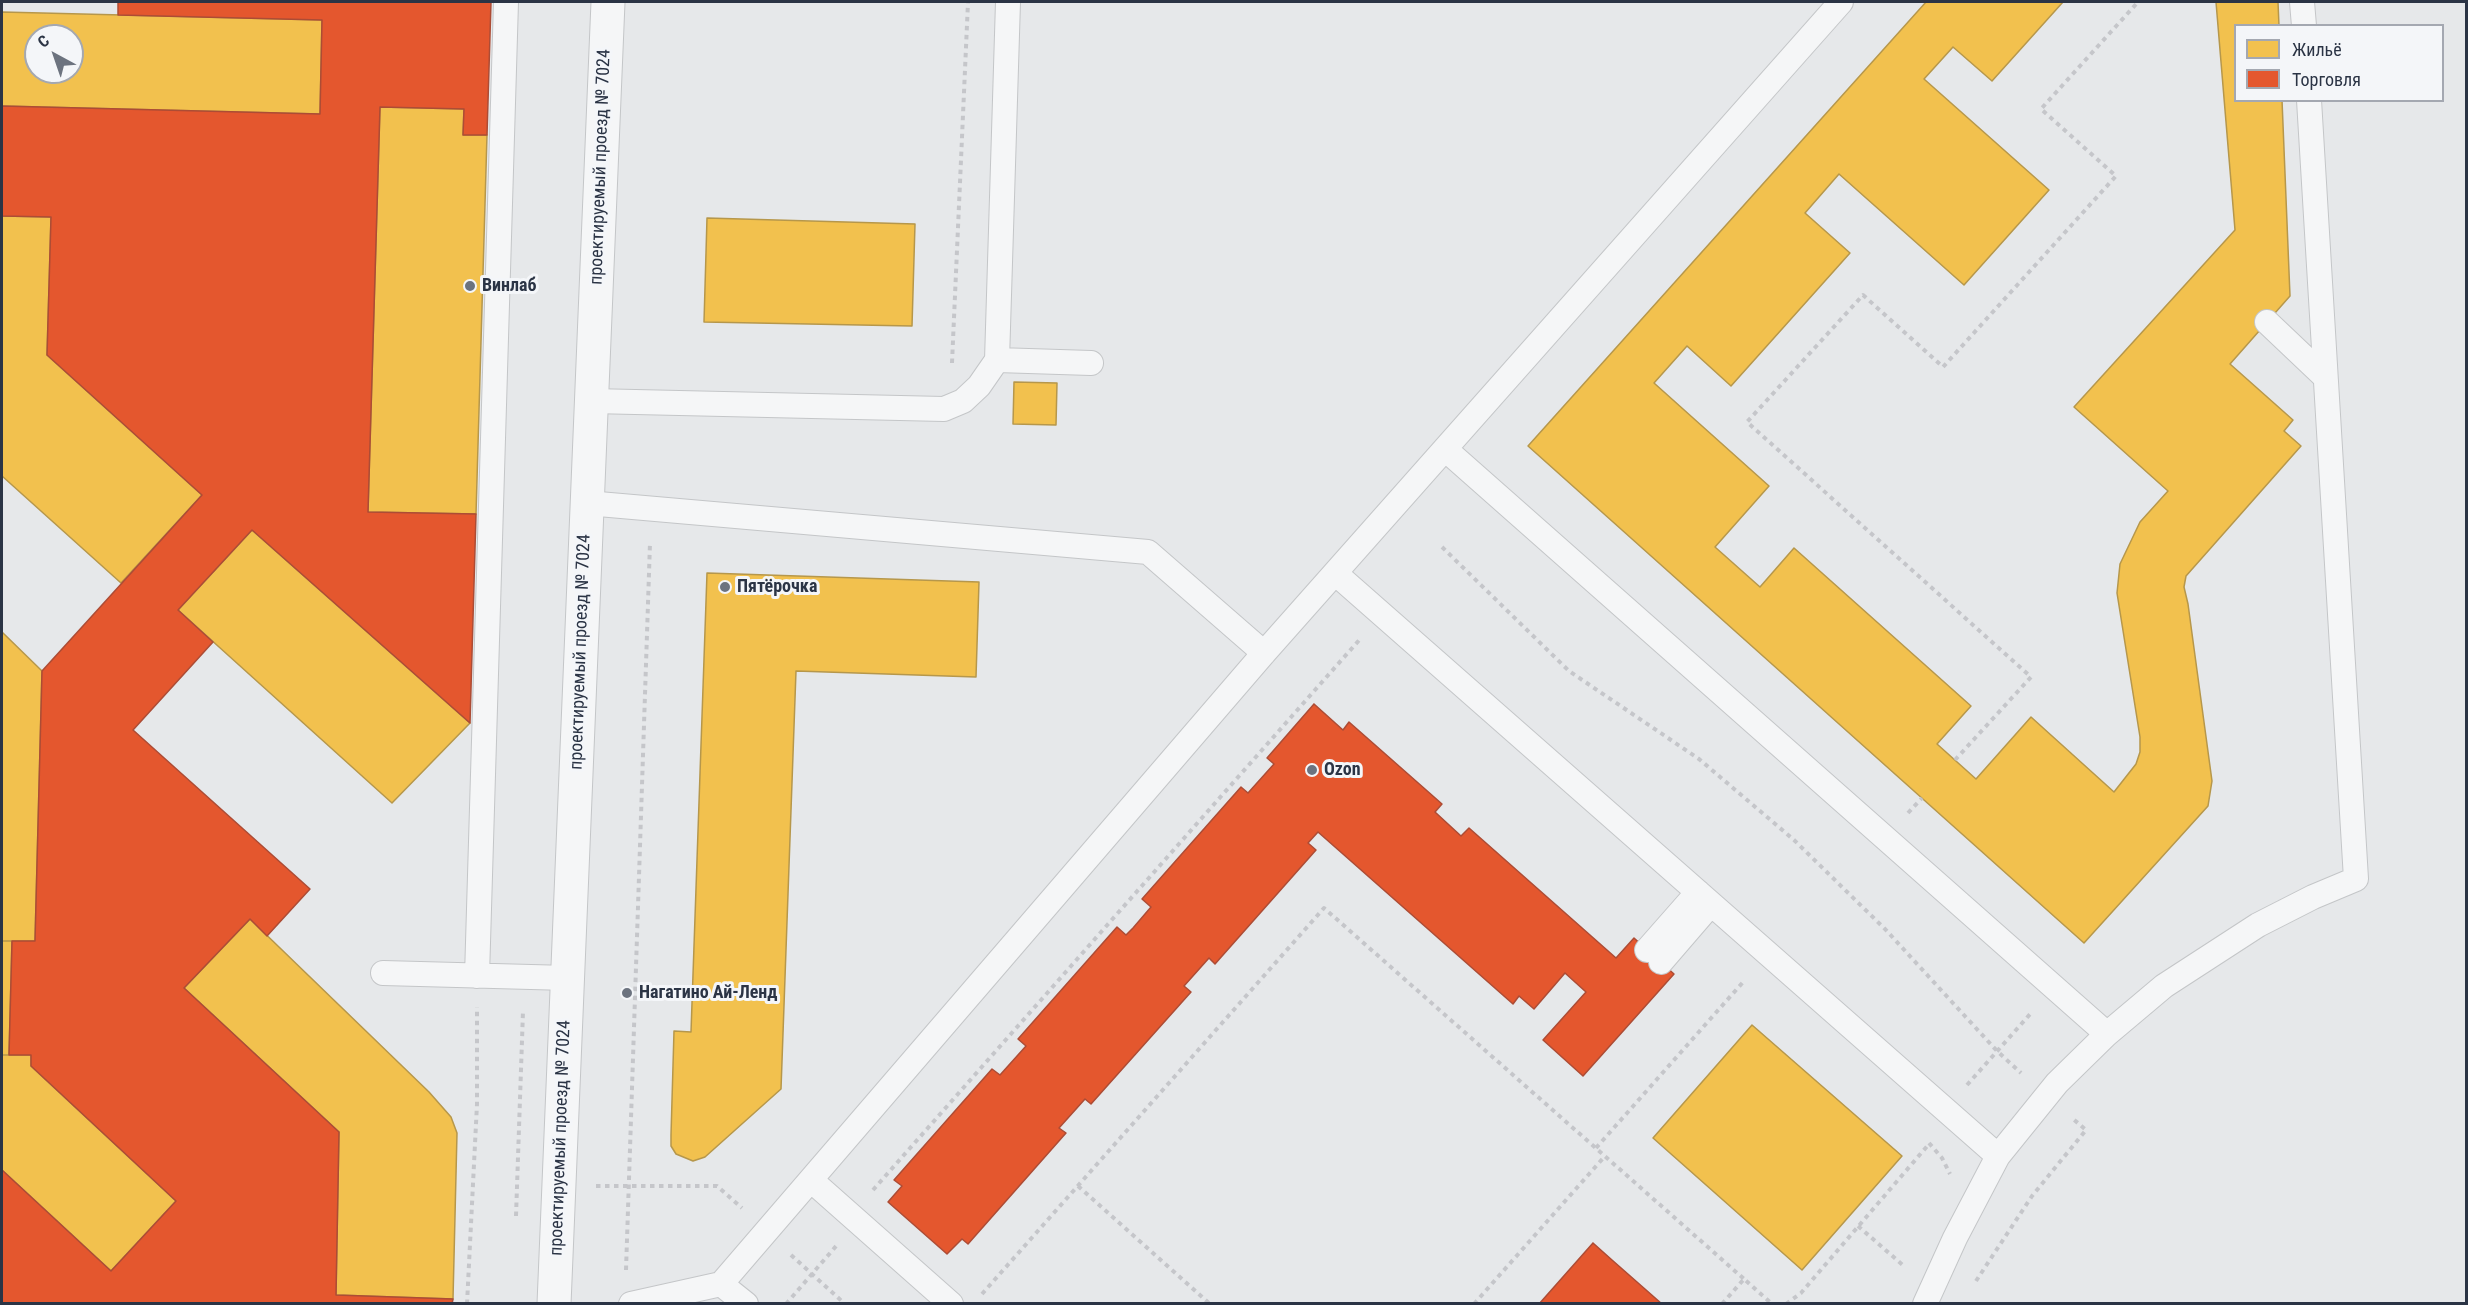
<!DOCTYPE html>
<html>
<head>
<meta charset="utf-8">
<style>
  body { margin:0 }
  #map { position:relative; width:2468px; height:1305px; overflow:hidden; background:#e6e8ea; font-family:"Roboto Condensed",sans-serif }
  canvas { display:block }
  .frame { position:absolute; inset:0; border:3px solid #2b3445; pointer-events:none }
  .legend { position:absolute; left:2234px; top:24px; width:210px; height:78px; box-sizing:border-box; background:#f4f6f9; border:2px solid #a4a8b1; margin:0; padding:8px 10px; list-style:none; font-size:18px; color:#2b3445 }
  .legend li { display:flex; align-items:center; gap:12px; height:30px }
  .legend b { width:30px; border:2px solid #a4a8b1 }
  .north { position:absolute; left:24px; top:24px; width:60px; height:60px; box-sizing:border-box; background:#f4f6f9; border:2px solid #a4a8b1; border-radius:50%; rotate:320deg; font-size:16px; font-weight:700; line-height:24px; text-align:center; color:#2b3445 }
  .north::after { content:''; display:block; margin:auto; width:21px; height:27px; background:#6c737f; clip-path:polygon(50% 0,100% 100%,50% 72%,0 100%) }
</style>
</head>
<body>
<div id="map">
<canvas width="2468" height="1305"></canvas>
<div class="frame"></div>
<ul class="legend">
<li><b style="height:16px;background:#f2c14e"></b>Жильё</li>
<li><b style="height:16px;background:#e4572e"></b>Торговля</li>
</ul>
<div class="north">С</div>
</div>
<script>
const ctx = document.querySelector('canvas').getContext('2d');
ctx.lineJoin = 'round';
function paint(path, color) { ctx.fillStyle = color; ctx.fill(path, 'evenodd'); }
const toPath = rows => new Path2D(rows.map(r => 'M' + r).join(''));
function trace(path, color, width, dash) { ctx.strokeStyle = color; ctx.lineWidth = width; ctx.lineCap = dash ? 'butt' : 'round'; ctx.setLineDash(dash || []); ctx.stroke(path); }
function write(font, color, halo, rows, align = 'center') {
  ctx.font = font + ' "Roboto Condensed",sans-serif'; ctx.lineWidth = 6; ctx.setLineDash([]); ctx.textBaseline = 'middle'; ctx.strokeStyle = halo; ctx.fillStyle = color; for (const [text, x, y, turn = 0] of rows) {
    ctx.save(); ctx.translate(x, y); ctx.rotate((+turn || 0) * Math.PI / 180); ctx.textAlign = isNaN(turn) ? turn : align; if (halo) ctx.strokeText(text, 0, 0); ctx.fillText(text, 0, 0); ctx.restore();
  }
}
const homes = toPath([
  [1926,2,2063,2,1992,81,1953,47,1924,79,2049,190,1964,285,1839,174,1805,213,1850,253,1731,386,1687,346,1654,383,1769,486,1715,547,1760,587,1794,548,1971,706,1937,744,1976,779,2031,717,2114,792,2136,764,2140,752,2140,737,2117,593,2120,564,2140,522,2168,491,2074,407,2235,230,2216,2,2278,2,2279,26,2236,26,2236,100,2282,100,2290,296,2230,364,2293,420,2284,431,2301,446,2186,576,2184,587,2188,604,2212,781,2208,806,2084,943,1528,446,1926,2],
  [2,12,322,20,320,114,2,106,2,12],
  [36,36,72,36,72,72,36,72,36,36],
  [380,107,464,109,463,135,487,135,476,514,368,512,380,107],
  [2,216,51,217,47,355,202,495,121,583,2,476,2,216],
  [707,218,915,224,912,326,704,322,707,218],
  [1014,382,1057,383,1056,425,1013,424,1014,382],
  [252,530,470,723,392,803,178,610,252,530],
  [707,573,979,582,976,677,796,671,781,1089,705,1157,693,1161,676,1154,671,1146,671,1135,674,1031,691,1032,707,573],
  [2,632,42,671,35,941,2,941,2,632],
  [250,919,429,1092,451,1117,457,1133,453,1299,336,1295,339,1132,184,988,250,919],
  [2,941,12,941,9,1055,2,1055,2,941],
  [1752,1025,1902,1156,1802,1270,1653,1138,1752,1025],
  [2,1055,31,1055,31,1066,176,1201,111,1271,2,1170,2,1055]
]);
paint(homes, '#f2c14e');
trace(homes, '#b6974b', 1.5);
const shops = toPath([
  [118,2,491,2,487,135,463,135,464,109,380,107,368,512,476,514,470,723,252,530,178,610,213,642,133,730,310,889,267,936,250,919,184,988,339,1132,336,1295,453,1299,452,1304,2,1304,2,1170,111,1271,176,1201,31,1066,31,1055,9,1055,12,941,35,941,42,671,202,495,47,355,51,217,2,216,2,106,320,114,322,20,118,15,118,2],
  [1314,704,1343,730,1349,722,1442,804,1435,812,1461,836,1469,828,1616,958,1634,938,1674,974,1583,1076,1543,1040,1586,992,1565,973,1534,1009,1519,996,1513,1004,1318,832,1308,843,1316,850,1215,964,1209,958,1184,986,1191,992,1091,1104,1085,1099,1059,1128,1066,1133,968,1244,962,1239,947,1254,888,1202,902,1186,894,1180,992,1069,1000,1075,1026,1046,1018,1039,1117,927,1126,935,1133,928,1151,907,1142,899,1241,787,1248,793,1274,764,1267,758,1314,704],
  [1593,1243,1612,1260,1662,1304,1539,1304,1593,1243]
]);
paint(shops, '#e4572e');
trace(shops, '#ac4c35', 1.5);
const service = toPath([
  [2302,2,2304,26],
  [2267,322,2325,377],
  [997,360,1091,363],
  [591,401,944,409,963,401,979,386,997,360,1008,2],
  [1445,449,2107,1034],
  [587,503,1148,552,1264,653],
  [1335,573,1998,1156],
  [1647,950,1698,892],
  [1661,962,1711,904],
  [383,973,568,978],
  [477,976,506,2],
  [812,1181,951,1304],
  [721,1284,746,1304],
  [631,1304,721,1284,1264,653,1841,2],
  [1925,1304,1955,1238,1998,1156,2057,1083,2107,1034,2164,986,2258,925,2313,897,2356,879,2309,100]
]);
const minor = toPath([
  [554,1304,608,2]
]);
trace(service, '#c4c6c8', 26);
trace(minor, '#c4c6c8', 35);
trace(toPath([
  [952,363,968,2],
  [1442,547,1569,671,1699,759,1794,840,1885,929,1997,1051,2021,1073],
  [1955,760,2031,677,1747,422,1863,295,1943,367,2116,176,2041,109,2138,2],
  [1908,813,1922,798],
  [1967,1085,2032,1012],
  [1929,1143,1942,1158,1950,1174],
  [1596,1148,1744,981],
  [596,1186,717,1186,742,1208],
  [1078,1186,1210,1304],
  [873,1190,1361,638],
  [516,1216,523,1011],
  [1858,1226,1905,1267],
  [791,1255,845,1304],
  [626,1270,650,543],
  [1976,1281,2032,1196,2086,1130,2072,1118],
  [982,1294,1324,908,1744,1279],
  [467,1304,477,1104,477,1007],
  [786,1304,837,1245],
  [1474,1304,1605,1156],
  [1722,1304,1744,1279,1772,1304],
  [1786,1304,1801,1293,1929,1144]
]), '#c5c6ca', 4, [4.5, 4.5]);
trace(service, '#f5f6f7', 24);
trace(minor, '#f5f6f7', 33);
for (const [x, y, r, color] of [
  [470,286,6,"#6c737f"],
  [725,587,6,"#6c737f"],
  [1312,770,6,"#6c737f"],
  [627,993,6,"#6c737f"]
]) { const dot = new Path2D(); dot.arc(x, y, r, 0, 2 * Math.PI); ctx.fillStyle = color; ctx.fill(dot); trace(dot, '#f4f6f9', 2); }
write('18px', '#2b3445', '#f4f6f9', [
  ["проектируемый проезд № 7024",601,167,-88],
  ["проектируемый проезд № 7024",581,652,-88],
  ["проектируемый проезд № 7024",561,1138,-88]
]);
write('bold 18px', '#2b3445', '#f4f6f9', [
  ["Винлаб",482,286],
  ["Пятёрочка",737,587],
  ["Ozon",1324,770],
  ["Нагатино Ай-Ленд",639,993]
], 'left');
</script>
</body>
</html>
